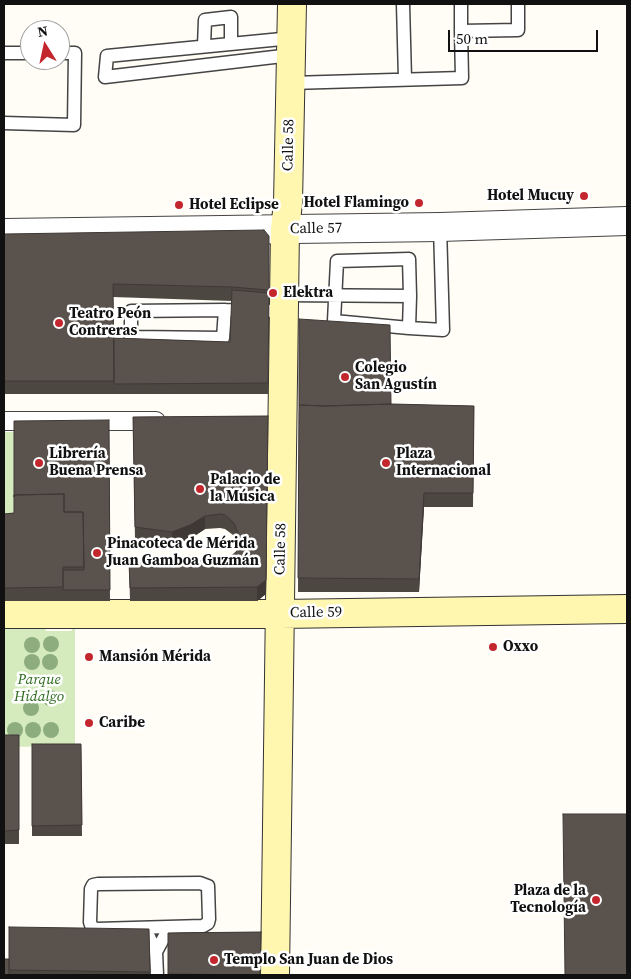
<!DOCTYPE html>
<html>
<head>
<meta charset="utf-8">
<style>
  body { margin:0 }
  #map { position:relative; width:631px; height:979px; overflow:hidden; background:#fffdf5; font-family:"Source Serif 4",serif }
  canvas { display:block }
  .frame { position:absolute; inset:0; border:5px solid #111; pointer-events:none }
  .north { position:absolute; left:20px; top:20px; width:50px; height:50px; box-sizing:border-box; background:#fff; border:1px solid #a0a0a0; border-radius:50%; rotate:350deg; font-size:14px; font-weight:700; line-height:20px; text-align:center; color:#111 }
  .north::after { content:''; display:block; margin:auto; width:18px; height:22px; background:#c4262e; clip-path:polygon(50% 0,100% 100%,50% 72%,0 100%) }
  .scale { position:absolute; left:448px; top:30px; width:150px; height:22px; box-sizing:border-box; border:2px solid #111; border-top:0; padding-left:6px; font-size:15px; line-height:18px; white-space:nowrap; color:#111; -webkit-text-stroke:4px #fff; paint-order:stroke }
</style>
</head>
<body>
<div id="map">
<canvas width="631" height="979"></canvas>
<div class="frame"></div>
<div class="north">N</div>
<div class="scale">50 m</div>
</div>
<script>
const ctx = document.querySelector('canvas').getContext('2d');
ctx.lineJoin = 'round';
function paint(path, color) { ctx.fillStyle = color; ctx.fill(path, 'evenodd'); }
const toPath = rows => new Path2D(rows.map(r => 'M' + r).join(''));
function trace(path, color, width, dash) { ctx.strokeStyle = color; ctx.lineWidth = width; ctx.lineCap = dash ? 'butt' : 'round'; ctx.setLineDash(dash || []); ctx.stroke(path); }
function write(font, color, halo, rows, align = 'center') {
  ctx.font = font + ' "Source Serif 4",serif'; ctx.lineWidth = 5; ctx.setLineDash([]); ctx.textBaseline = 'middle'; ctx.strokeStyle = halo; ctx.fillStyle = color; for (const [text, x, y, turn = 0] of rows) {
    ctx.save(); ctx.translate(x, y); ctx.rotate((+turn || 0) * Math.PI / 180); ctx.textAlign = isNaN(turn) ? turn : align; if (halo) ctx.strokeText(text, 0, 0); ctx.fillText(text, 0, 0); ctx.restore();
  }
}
paint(toPath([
  [4,432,14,432,14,527,4,527],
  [41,626,47,631,71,631,75,626,75,746,4,747,4,627]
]), '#d5ebbd');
const service = toPath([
  [403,4,405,79],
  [461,4,461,31,518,30,518,4],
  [204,46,205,20,231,17,231,44],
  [4,53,30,53],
  [291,55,105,77,107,56,292,38],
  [291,83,462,78,461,31],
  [4,123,74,125,75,53,60,53],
  [284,295,410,296,409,328,443,330,440,227],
  [225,310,223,338,131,337,131,311,225,310,284,311],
  [409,328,334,321,337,261,409,259,410,296],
  [200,883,208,886,209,919,208,923,203,926,97,929,92,928,90,922,91,889,93,885,98,884,200,883],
  [145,928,156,952,157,975],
  [156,952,169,928]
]);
const pedestrian = toPath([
  [4,421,156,421]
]);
const tertiary = toPath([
  [4,233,440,227,627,221]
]);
const secondary = toPath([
  [4,614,280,614,627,609],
  [275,975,285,229,288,203,292,4]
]);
trace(service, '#444', 15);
trace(pedestrian, '#444', 20);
trace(tertiary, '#444', 30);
trace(secondary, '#333', 30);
trace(service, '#fff', 12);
trace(pedestrian, '#fff', 18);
trace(tertiary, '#fff', 28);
trace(secondary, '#fff6b0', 28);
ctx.fillStyle = '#8dad7f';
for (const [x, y] of [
  [51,644],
  [32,645],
  [32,662],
  [50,662],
  [50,698],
  [31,708],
  [15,730],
  [33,730],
  [51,730]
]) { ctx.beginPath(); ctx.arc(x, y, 8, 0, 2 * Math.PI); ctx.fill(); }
paint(toPath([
  [4,234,269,236,268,394,4,394],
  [113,297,232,301,230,342,114,338],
  [391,404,474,406,473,507,424,507,419,592,298,592,299,409],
  [268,416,266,594,257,601,130,601,129,561,158,563,219,563,228,559,237,551,238,547,235,539,233,535,225,529,220,528,205,529,190,539,172,545,135,540,133,417],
  [109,420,110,601,4,601,4,514,14,513],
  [4,735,19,735,19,844,4,844],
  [32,744,81,744,82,836,32,836],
  [149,929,150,975,4,975,9,959],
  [261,932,260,975,168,975,168,933]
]), '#4d4742');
paint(toPath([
  [268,416,266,594,257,601,257,587],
  [424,493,424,507,419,592,419,579],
  [205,516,205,529,190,539,172,545,172,532]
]), '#3f3936');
const building = toPath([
  [264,230,269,236,269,290,232,287,113,284,114,381,4,381,4,234,264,230],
  [232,290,269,293,268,383,114,384,114,338,230,342,232,290],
  [299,319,390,325,391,404,324,406,299,405,299,319],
  [391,404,474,406,473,493,424,493,419,579,298,578,299,405,324,406,391,404],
  [268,416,266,580,257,587,130,588,129,561,158,563,165,562,177,558,185,557,195,559,211,563,219,563,228,559,237,551,239,544,239,536,235,525,233,522,225,515,220,514,205,516,190,525,172,532,135,527,133,417,268,416],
  [109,420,110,590,63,590,63,570,84,570,83,512,64,512,64,494,14,495,14,497,14,421,109,420],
  [64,494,64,512,83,512,84,567,63,567,63,587,4,588,4,514,14,513,14,495,64,494],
  [4,735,19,735,19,830,4,831,4,735],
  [32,744,81,744,82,825,32,826,32,744],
  [563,814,627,814,627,975,565,975,563,814],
  [9,927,149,929,150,972,9,970,9,927],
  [261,932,260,975,168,974,168,933,261,932],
  [4,959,9,959,9,975,4,975,4,959]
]);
paint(building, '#5a524d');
trace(building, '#3f3936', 1);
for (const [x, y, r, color] of [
  [584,196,5,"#c4262e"],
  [419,203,5,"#c4262e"],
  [179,205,5,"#c4262e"],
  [273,293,5,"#c4262e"],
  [59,323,5,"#c4262e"],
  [345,377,5,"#c4262e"],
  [39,463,5,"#c4262e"],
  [386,463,5,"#c4262e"],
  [200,489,5,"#c4262e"],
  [97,553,5,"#c4262e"],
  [493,647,5,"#c4262e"],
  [89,657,5,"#c4262e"],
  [89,723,5,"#c4262e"],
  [596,900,5,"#c4262e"],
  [214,960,5,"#c4262e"]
]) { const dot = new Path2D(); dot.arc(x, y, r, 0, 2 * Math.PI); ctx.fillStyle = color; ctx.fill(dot); trace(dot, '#fff', 2); }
write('15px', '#111', '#fff', [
  ["Calle 58",289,145,-89],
  ["Calle 57",316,229,-1],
  ["Calle 58",281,549,-89],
  ["Calle 59",316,613,-1]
]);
write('bold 15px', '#111', '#fff', [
  ["Hotel Mucuy",574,196,"right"],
  ["Hotel Flamingo",409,203,"right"],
  ["Hotel Eclipse",189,205],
  ["Elektra",283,293],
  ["Teatro Peón",69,314],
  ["Contreras",69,331],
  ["Colegio",355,368],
  ["San Agustín",355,385],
  ["Librería",49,454],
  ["Buena Prensa",49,471],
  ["Plaza",396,454],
  ["Internacional",396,471],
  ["Palacio de",210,480],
  ["la Música",210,497],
  ["Pinacoteca de Mérida",107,544],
  ["Juan Gamboa Guzmán",107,561],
  ["Oxxo",503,647],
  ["Mansión Mérida",99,657],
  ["Caribe",99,723],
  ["Plaza de la",586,891,"right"],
  ["Tecnología",586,908,"right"],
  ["Templo San Juan de Dios",224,960]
], 'left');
write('italic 15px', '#2f6b1f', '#fff', [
  ["Parque",39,680],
  ["Hidalgo",39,697]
]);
</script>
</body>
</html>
